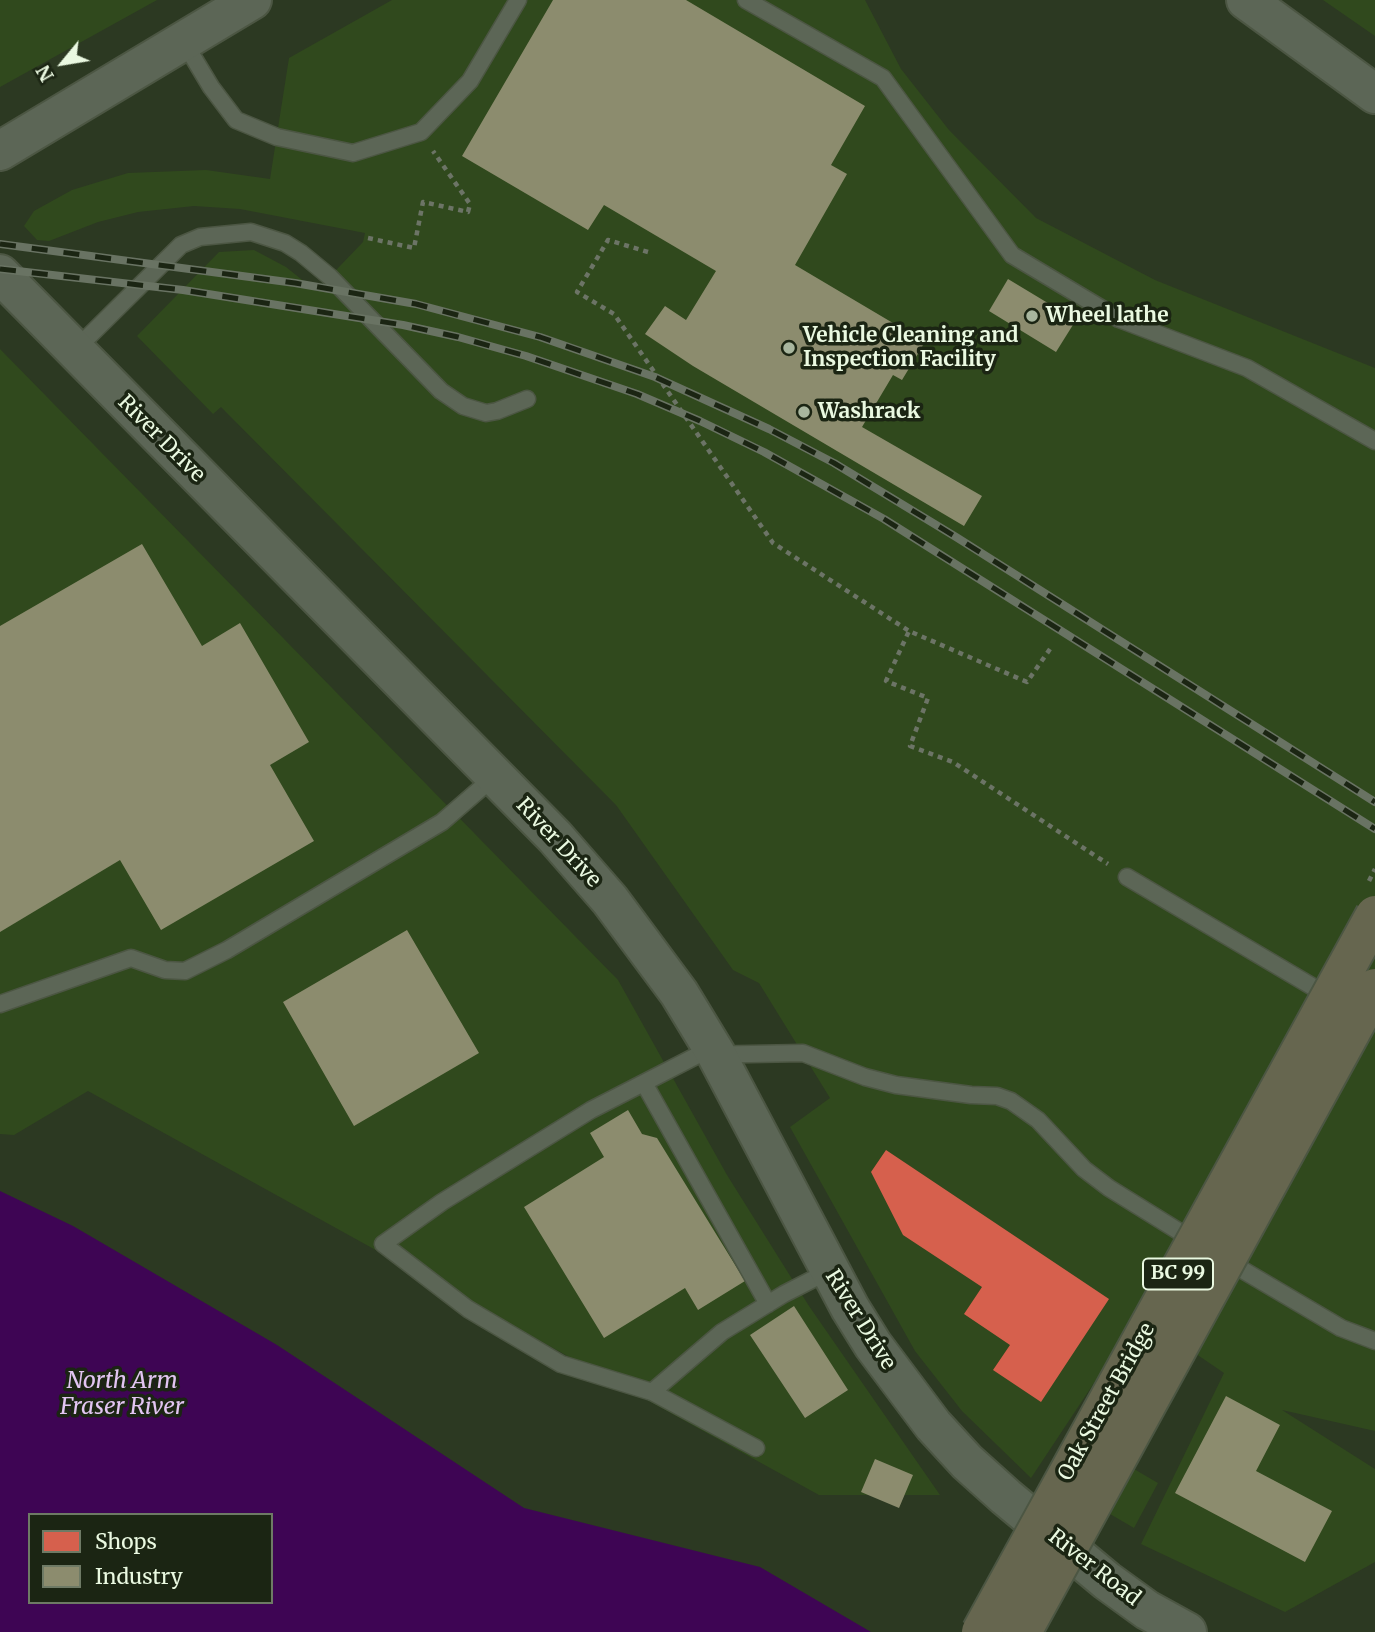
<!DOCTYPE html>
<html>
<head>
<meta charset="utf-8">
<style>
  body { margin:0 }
  #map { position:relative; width:1375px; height:1632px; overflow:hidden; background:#2c3922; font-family:Merriweather,serif }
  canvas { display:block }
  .legend { position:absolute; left:28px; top:1513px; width:245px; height:91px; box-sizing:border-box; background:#1b2513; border:2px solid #6e7a65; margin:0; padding:9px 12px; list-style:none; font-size:21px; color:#eaf9e1 }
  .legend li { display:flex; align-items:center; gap:14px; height:35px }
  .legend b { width:35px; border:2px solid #6e7a65 }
  .north { position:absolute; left:28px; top:28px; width:70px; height:70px; -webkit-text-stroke:5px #1b2513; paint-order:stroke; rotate:240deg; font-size:19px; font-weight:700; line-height:28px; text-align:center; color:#eaf9e1 }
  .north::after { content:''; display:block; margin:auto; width:24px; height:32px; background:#eaf9e1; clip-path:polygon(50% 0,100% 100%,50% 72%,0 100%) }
</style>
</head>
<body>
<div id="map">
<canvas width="1375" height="1632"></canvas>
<ul class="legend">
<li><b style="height:19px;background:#d6604d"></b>Shops</li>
<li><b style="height:19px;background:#8c8c6e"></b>Industry</li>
</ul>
<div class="north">N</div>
</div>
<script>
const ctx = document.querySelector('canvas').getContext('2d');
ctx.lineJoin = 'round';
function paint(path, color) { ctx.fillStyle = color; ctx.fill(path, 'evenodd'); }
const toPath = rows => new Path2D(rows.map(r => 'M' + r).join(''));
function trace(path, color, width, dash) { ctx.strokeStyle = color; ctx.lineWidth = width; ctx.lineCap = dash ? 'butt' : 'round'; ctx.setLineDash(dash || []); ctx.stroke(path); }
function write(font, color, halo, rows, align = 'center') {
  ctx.font = font + ' Merriweather,serif'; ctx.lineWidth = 7; ctx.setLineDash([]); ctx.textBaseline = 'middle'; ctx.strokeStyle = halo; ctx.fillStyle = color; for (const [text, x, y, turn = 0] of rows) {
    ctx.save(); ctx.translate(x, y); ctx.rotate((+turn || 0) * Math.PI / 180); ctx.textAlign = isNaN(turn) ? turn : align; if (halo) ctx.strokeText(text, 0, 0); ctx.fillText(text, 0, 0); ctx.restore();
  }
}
paint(toPath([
  [0,0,157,0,0,87],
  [392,0,865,0,901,69,949,130,1036,218,1155,280,1375,368,1375,1431,1282,1410,1375,1469,1375,1562,1285,1612,1141,1544,1224,1373,1139,1315,1031,1478,962,1411,915,1351,790,1127,830,1098,759,983,733,970,616,805,221,407,213,414,137,336,219,252,254,250,286,267,316,291,363,242,365,233,240,209,194,206,138,212,98,222,49,241,37,240,24,226,34,211,72,190,128,173,206,170,270,179,289,58],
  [1323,0,1375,0,1375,36],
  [0,349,618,980,727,1175,809,1306,940,1495,819,1495,88,1091,14,1135,0,1134],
  [1134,1469,1158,1483,1134,1528,1110,1514]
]), '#30491d');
paint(toPath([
  [0,1191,73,1226,277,1345,524,1508,760,1567,871,1632,0,1632],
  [30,1515,271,1515,271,1602,30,1602]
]), '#3e0554');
paint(toPath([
  [886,1150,1109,1299,1041,1402,993,1370,1010,1345,964,1314,982,1287,903,1235,871,1172]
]), '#d6604d');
paint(toPath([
  [553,0,686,0,865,106,831,165,847,174,795,265,925,342,902,380,893,375,862,427,982,496,964,526,693,366,645,334,665,306,686,320,716,271,604,205,588,230,462,156],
  [1008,279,1076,320,1056,352,989,311],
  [142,544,202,646,240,623,309,742,270,765,314,841,161,930,120,860,0,932,0,626],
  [407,930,479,1053,354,1126,283,1002],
  [628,1110,642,1134,657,1138,745,1281,698,1310,685,1288,604,1338,524,1207,604,1157,590,1133],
  [794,1306,848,1390,805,1418,750,1335],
  [1226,1396,1280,1425,1256,1471,1332,1511,1305,1562,1175,1493],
  [875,1459,913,1475,899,1508,861,1492]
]), '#8c8c6e');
const service = toPath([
  [746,0,883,78,1012,255,1119,319,1247,368,1375,441],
  [184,42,211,87,236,120,277,137,353,153,421,132,470,81,518,0],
  [74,351,181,245,200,237,251,232,285,243,301,253,330,277,441,391,463,406,486,413,497,411,527,399],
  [1127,877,1330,997],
  [0,1004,131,958,165,970,185,971,227,950,442,822,495,776],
  [644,1083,768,1304],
  [1224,1259,1341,1328,1375,1341],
  [652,1392,722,1332,784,1294,829,1271],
  [756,1448,652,1392,561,1364,468,1309,383,1244,442,1202,591,1110,698,1055,803,1053,865,1077,896,1085,971,1095,997,1096,1011,1101,1038,1120,1084,1169,1109,1188,1196,1242]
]);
const tertiary = toPath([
  [1246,0,1375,94],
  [0,151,252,0],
  [0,274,555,837,610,900,679,993,716,1054,850,1308,873,1345,933,1425,967,1462,1006,1497,1107,1581,1147,1610,1187,1632]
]);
trace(service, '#4c5643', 19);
trace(tertiary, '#4c5643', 42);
trace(toPath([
  [368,238,414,248,423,202,468,212,470,204,433,151],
  [648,252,608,240,577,292,614,314,773,543,909,631],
  [1050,649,1027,682,909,631,886,681,928,698,910,746,953,762,1108,864]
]), '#6c7466', 4.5, [5, 5]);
trace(service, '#5c6656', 16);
trace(tertiary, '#5c6656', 38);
const rail = toPath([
  [0,244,295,283,416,304,540,337,655,377,769,429,834,463,956,537,1375,802],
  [0,269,183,290,403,325,458,337,526,356,637,394,700,421,764,452,884,519,1375,829]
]);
trace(rail, '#697363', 8);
trace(rail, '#1b2513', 5, [16]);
const trunkBridge = toPath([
  [981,1632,1375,915],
  [1022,1632,1375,988]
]);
trace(trunkBridge, '#4c5643', 42, []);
trace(toPath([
  [1369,881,1375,869]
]), '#6c7466', 4.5, [5, 5]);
trace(trunkBridge, '#66664f', 38);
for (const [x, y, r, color] of [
  [1032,316,7,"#a8b69e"],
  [789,348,7,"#a8b69e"],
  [804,412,7,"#a8b69e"]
]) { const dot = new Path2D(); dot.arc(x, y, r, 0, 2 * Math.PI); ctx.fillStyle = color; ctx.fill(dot); trace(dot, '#1b2513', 2.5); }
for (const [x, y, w] of [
  [1178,1274,70]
]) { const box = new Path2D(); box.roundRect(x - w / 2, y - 15.5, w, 31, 5); ctx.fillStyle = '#1b2513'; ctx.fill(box); trace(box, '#eaf9e1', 2); }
write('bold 19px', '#eaf9e1', null, [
  ["BC 99",1178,1274]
]);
write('bold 21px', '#eaf9e1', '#1b2513', [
  ["Wheel lathe",1046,316],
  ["Vehicle Cleaning and",803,336],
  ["Inspection Facility",803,360],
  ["Washrack",818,412]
], 'left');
write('21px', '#eaf9e1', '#1b2513', [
  ["River Drive",161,439,45],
  ["River Drive",558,843,47],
  ["River Drive",860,1320,58],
  ["Oak Street Bridge",1107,1402,-61],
  ["River Road",1094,1568,38]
]);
write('italic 23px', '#e2c5f2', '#1b2513', [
  ["North Arm",122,1381],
  ["Fraser River",122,1407]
]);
</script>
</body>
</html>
